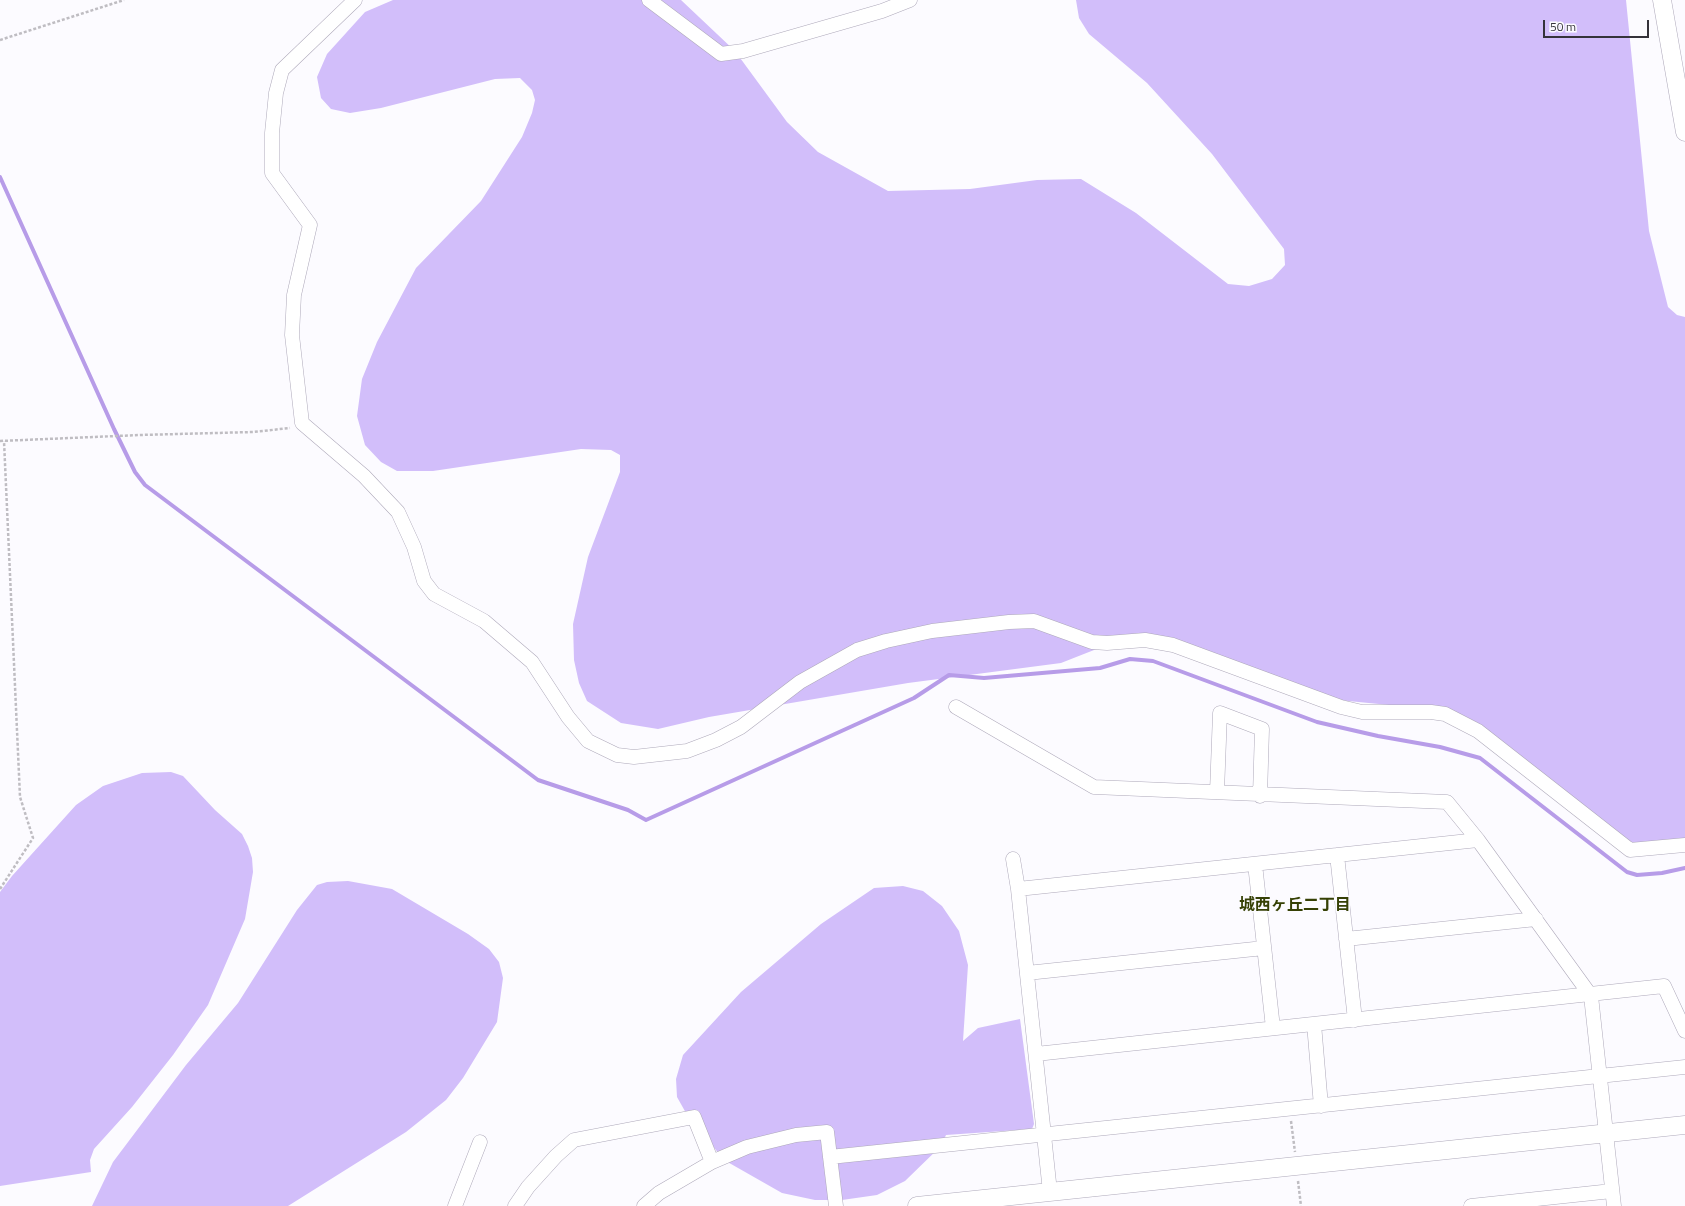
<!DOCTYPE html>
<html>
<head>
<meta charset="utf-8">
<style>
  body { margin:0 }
  #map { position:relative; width:1685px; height:1206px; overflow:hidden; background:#fcfbff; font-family:"Titillium Web",sans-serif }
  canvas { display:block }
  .scale { position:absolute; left:1543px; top:20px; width:106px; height:18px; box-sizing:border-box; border:2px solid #35333a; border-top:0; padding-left:5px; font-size:12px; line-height:14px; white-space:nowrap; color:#35333a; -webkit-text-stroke:3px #fcfbff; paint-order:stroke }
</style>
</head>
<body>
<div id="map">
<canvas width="1685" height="1206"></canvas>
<div class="scale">50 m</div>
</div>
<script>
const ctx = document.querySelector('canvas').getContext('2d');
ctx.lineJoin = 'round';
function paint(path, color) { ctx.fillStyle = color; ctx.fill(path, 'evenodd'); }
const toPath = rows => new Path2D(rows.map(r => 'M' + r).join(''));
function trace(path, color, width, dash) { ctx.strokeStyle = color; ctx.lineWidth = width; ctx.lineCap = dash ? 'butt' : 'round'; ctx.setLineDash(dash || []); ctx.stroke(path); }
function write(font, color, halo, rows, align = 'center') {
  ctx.font = font + ' "Titillium Web","Noto Sans JP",sans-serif'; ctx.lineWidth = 3; ctx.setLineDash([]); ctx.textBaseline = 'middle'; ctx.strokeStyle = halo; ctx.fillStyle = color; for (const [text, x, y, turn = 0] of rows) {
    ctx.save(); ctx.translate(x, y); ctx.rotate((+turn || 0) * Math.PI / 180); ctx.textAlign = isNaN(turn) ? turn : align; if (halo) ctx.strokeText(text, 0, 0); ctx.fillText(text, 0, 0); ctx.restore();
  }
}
paint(toPath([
  [393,0,681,0,735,51,787,122,818,152,888,191,970,189,1037,180,1081,179,1136,213,1228,284,1249,286,1272,279,1285,265,1284,249,1212,154,1147,83,1089,34,1079,18,1076,0,1626,0,1649,231,1668,307,1677,315,1685,317,1685,842,1629,845,1538,776,1430,709,1328,699,1172,641,1122,639,1061,663,908,683,709,717,658,729,621,723,587,701,579,683,574,660,573,624,588,557,620,472,620,455,611,450,581,449,433,471,397,471,381,462,365,445,357,416,362,379,377,342,416,268,481,201,522,137,532,113,535,100,532,90,520,78,495,79,381,108,350,113,331,109,321,98,317,77,327,54,365,12],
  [171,772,183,776,215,810,242,834,248,846,252,858,253,872,245,919,208,1005,173,1055,132,1107,94,1149,90,1160,91,1172,0,1186,0,892,12,876,76,805,103,786,142,773],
  [348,881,392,889,468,934,489,949,499,962,503,978,497,1022,463,1078,446,1100,406,1132,288,1206,92,1206,113,1162,186,1065,238,1003,297,910,317,885,327,882],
  [903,886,923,891,942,906,959,931,968,965,963,1041,978,1028,1020,1019,1034,1124,1032,1129,946,1135,941,1146,905,1181,877,1195,842,1200,815,1200,782,1193,724,1160,686,1113,677,1097,676,1079,683,1055,741,992,821,924,874,888]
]), '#d2befa');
trace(toPath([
  [0,177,114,429,135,472,145,485,538,780,628,810,646,820,914,698,949,675,984,678,1100,668,1130,659,1153,661,1317,722,1378,736,1440,747,1480,758,1627,872,1637,875,1662,873,1685,868]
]), '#b79ce8', 4);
const minor = toPath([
  [355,0,282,70,276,93,272,133,272,173,310,225,294,295,292,335,302,423,364,476,398,512,414,547,424,581,434,594,484,621,532,662,568,717,588,741,617,755,634,757,687,751,716,740,741,727,800,682,857,650,886,641,932,631,1009,622,1034,621,1092,642,1107,643,1145,640,1173,645,1341,707,1362,712,1431,712,1445,714,1478,731,1630,850,1685,845],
  [649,0,721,54,743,51,882,11,910,0],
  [956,707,1094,787,1447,802,1478,840,1591,996,1614,1206],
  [1217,792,1220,713,1262,729,1260,796],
  [1337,855,1355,1020],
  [1013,859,1018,889],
  [1255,864,1273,1028],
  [1346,939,1536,919],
  [1027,973,1264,948],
  [1314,1024,1321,1106],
  [1036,1054,1664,986,1685,1031],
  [830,1157,1685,1067],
  [1050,1192,1018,889,1478,840],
  [455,1206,480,1142],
  [515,1206,528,1187,556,1156,574,1140,694,1117,712,1162],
  [644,1206,659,1193,712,1162,747,1147,796,1135,827,1132,836,1206],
  [1471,1206,1612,1191]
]);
const tertiary = toPath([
  [1662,0,1685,132],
  [917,1206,1685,1125]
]);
trace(minor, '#aea9ba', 15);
trace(tertiary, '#aea9ba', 19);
trace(toPath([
  [0,40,124,0],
  [0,441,140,435,253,432,290,428],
  [0,889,33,838,20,797,4,441],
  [1291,1121,1295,1152],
  [1298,1181,1301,1206]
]), '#bfbdc2', 2.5, [3, 2]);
trace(minor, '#fff', 14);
trace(tertiary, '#fff', 18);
write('bold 16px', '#364105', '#fcfbff', [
  ["城西ヶ丘二丁目",1295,906]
]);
</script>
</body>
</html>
